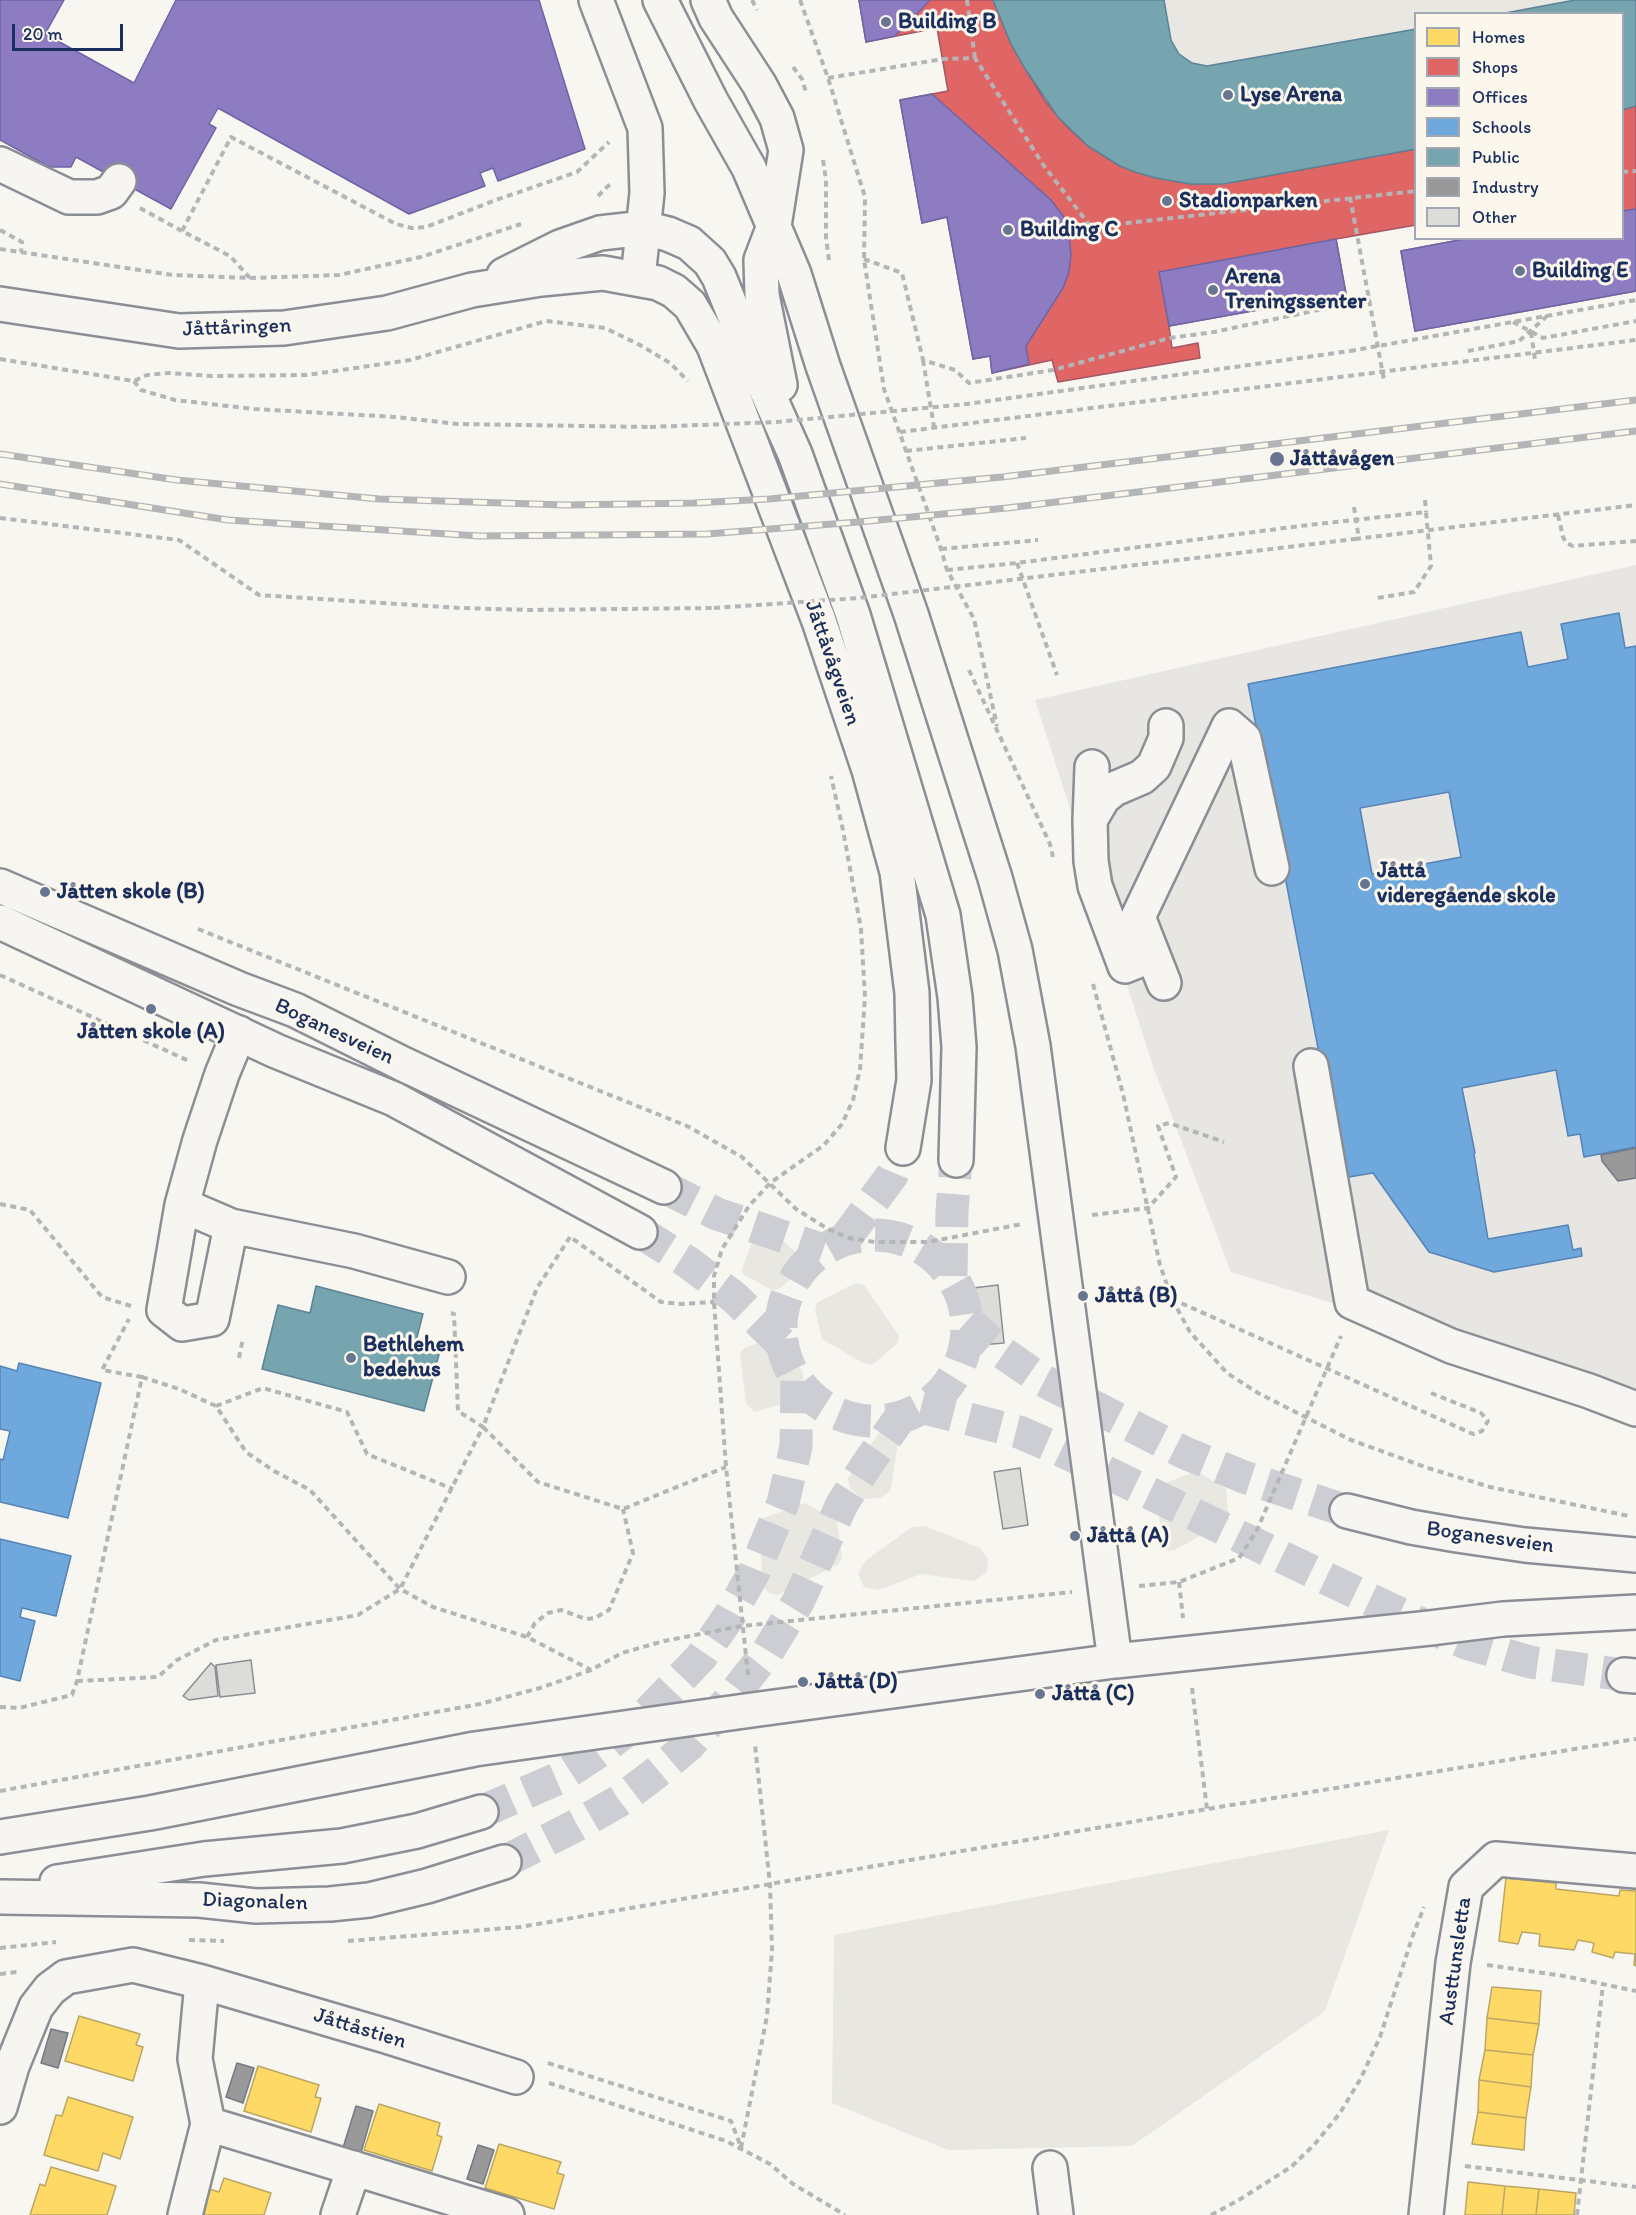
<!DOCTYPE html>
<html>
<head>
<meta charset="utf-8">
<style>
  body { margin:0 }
  #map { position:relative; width:1636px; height:2215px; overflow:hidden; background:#f8f6f0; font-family:Itim,sans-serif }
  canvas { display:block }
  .legend { position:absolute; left:1414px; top:12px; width:210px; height:228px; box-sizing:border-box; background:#fbf7ec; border:2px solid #a1a7b3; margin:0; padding:8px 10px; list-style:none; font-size:18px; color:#1b2f5e }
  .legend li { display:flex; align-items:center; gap:12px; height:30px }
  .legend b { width:30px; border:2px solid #a1a7b3 }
  .scale { position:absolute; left:12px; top:24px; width:111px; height:27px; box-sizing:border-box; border:3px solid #1b2f5e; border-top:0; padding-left:8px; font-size:18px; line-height:21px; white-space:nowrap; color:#1b2f5e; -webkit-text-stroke:4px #fbf7ec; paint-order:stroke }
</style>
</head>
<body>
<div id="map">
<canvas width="1636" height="2215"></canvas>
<ul class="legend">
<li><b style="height:16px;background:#ffd966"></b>Homes</li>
<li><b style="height:16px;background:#e06666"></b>Shops</li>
<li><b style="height:16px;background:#8e7cc3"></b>Offices</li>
<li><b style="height:16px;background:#6fa8dc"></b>Schools</li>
<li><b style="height:16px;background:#76a5af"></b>Public</li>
<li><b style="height:16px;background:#999"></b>Industry</li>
<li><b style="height:16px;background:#dcdcd9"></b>Other</li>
</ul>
<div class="scale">20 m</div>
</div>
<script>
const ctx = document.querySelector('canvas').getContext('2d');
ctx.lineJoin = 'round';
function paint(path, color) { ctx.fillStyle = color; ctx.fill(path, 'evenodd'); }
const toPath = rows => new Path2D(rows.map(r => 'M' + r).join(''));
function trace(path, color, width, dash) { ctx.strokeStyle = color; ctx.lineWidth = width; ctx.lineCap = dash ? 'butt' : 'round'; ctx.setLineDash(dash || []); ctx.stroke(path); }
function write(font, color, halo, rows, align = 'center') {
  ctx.font = font + ' Itim,sans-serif'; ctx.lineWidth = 6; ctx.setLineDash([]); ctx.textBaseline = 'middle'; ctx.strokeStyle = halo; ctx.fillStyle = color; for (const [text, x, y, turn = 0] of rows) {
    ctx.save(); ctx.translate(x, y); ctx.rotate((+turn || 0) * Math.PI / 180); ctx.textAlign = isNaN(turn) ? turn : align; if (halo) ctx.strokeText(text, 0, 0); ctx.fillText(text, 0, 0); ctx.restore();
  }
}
paint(toPath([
  [1636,565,1636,1396,1231,1272,1154,1069,1035,700]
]), '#e7e6e2');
paint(toPath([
  [993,0,1636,0,1622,14,1416,14,1415,149,1088,146,1067,127,1036,88,1024,67],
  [757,1238,782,1240,804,1260,804,1266,782,1287,775,1290,770,1289,743,1274,742,1269,753,1240],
  [855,1283,864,1285,899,1336,898,1343,872,1365,863,1363,822,1339,815,1309,818,1302],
  [768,1340,802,1370,805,1394,800,1399,754,1412,746,1403,740,1353,746,1347],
  [887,1421,901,1424,891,1488,888,1493,880,1498,862,1499,850,1488,848,1478],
  [1196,1471,1226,1489,1229,1520,1175,1550,1168,1551,1162,1544,1156,1487],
  [805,1503,837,1521,842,1558,838,1564,778,1595,770,1594,765,1589,763,1582,758,1520],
  [925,1526,980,1548,988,1559,987,1572,974,1581,921,1574,879,1590,864,1587,858,1574,865,1561,912,1527],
  [1389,1830,1325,2011,1132,2146,948,2150,832,2103,834,1935]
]), '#e8e7e2');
const homes = toPath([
  [1506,1878,1556,1883,1556,1889,1619,1896,1620,1890,1636,1891,1636,1966,1634,1965,1635,1954,1615,1952,1613,1958,1592,1952,1594,1943,1578,1940,1574,1950,1539,1946,1540,1934,1522,1932,1518,1944,1499,1941,1506,1878],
  [1492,1987,1541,1991,1539,2024,1487,2018,1492,1987],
  [79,2016,140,2034,136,2045,143,2047,133,2081,65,2061,79,2016],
  [1487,2018,1539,2024,1533,2055,1485,2050,1487,2018],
  [1485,2050,1533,2055,1531,2087,1479,2080,1485,2050],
  [258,2066,319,2085,315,2097,321,2098,311,2132,244,2111,258,2066],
  [1479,2080,1531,2087,1526,2118,1478,2112,1479,2080],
  [68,2097,133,2117,120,2159,103,2153,98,2171,44,2155,56,2115,62,2116,68,2097],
  [379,2104,440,2123,437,2135,442,2137,432,2171,364,2150,379,2104],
  [1478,2112,1526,2118,1524,2150,1472,2144,1478,2112],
  [499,2144,561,2162,557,2173,564,2175,554,2209,485,2188,499,2144],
  [51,2167,116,2186,107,2215,30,2215,40,2184,45,2186,51,2167],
  [224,2178,271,2193,264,2215,201,2215,209,2189,219,2192,224,2178],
  [1468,2182,1505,2186,1502,2215,1465,2215,1468,2182],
  [1505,2186,1539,2189,1536,2215,1502,2215,1505,2186],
  [1539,2189,1576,2193,1574,2215,1536,2215,1539,2189]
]);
paint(homes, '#ffd966');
trace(homes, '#bba664', 1.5);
const shops = toPath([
  [859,0,993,0,1011,44,1024,67,1045,101,1067,127,1088,146,1120,166,1156,178,1191,184,1234,182,1416,149,1416,225,1336,239,1346,294,1169,326,1172,348,1198,343,1200,358,1058,382,1052,360,992,373,990,356,973,359,947,217,922,223,900,100,948,91,937,28,866,42,859,0],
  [1636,106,1636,291,1415,331,1401,251,1470,238,1622,238,1622,110,1636,106]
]);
paint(shops, '#e06666');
trace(shops, '#a55664', 1.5);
const offices = toPath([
  [0,0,64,0,45,34,134,83,176,0,539,0,585,149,498,181,493,168,480,173,485,186,409,214,218,108,209,124,216,128,171,209,76,157,71,167,49,167,0,140,0,0],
  [859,0,930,0,895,36,866,42,859,0],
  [932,94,1051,200,1063,216,1069,236,1071,254,1069,272,1063,288,1026,346,1029,364,992,373,990,356,973,359,947,217,922,223,900,100,932,94],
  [1636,209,1636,291,1415,331,1401,251,1470,238,1622,238,1622,211,1636,209],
  [1336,239,1346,294,1169,326,1159,272,1336,239]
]);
paint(offices, '#8e7cc3');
trace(offices, '#6c65a5', 1.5);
const schools = toPath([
  [1619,613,1625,648,1636,646,1636,1147,1584,1157,1580,1134,1568,1136,1556,1070,1462,1088,1475,1153,1474,1154,1488,1239,1568,1225,1573,1250,1581,1248,1582,1256,1494,1272,1429,1252,1373,1173,1343,1178,1248,684,1521,632,1528,667,1568,659,1561,624,1619,613],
  [1449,792,1461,857,1372,874,1360,808,1449,792],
  [19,1363,101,1383,68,1518,0,1502,0,1459,3,1460,10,1431,0,1429,0,1366,17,1371,19,1363],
  [0,1539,71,1556,56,1616,22,1608,20,1617,35,1621,20,1681,0,1676,0,1539]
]);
paint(schools, '#6fa8dc');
trace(schools, '#5684b6', 1.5);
const public = toPath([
  [993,0,1164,0,1171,40,1179,54,1192,63,1207,66,1416,29,1416,149,1223,184,1191,184,1156,178,1135,172,1120,166,1088,146,1058,117,1024,67,1011,44,993,0],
  [1575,0,1636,0,1636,106,1622,110,1622,14,1500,14,1575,0],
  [316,1286,423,1314,416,1341,441,1347,424,1411,262,1369,278,1305,310,1313,316,1286]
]);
paint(public, '#76a5af');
trace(public, '#5b8297', 1.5);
const industry = toPath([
  [1636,1148,1636,1178,1618,1181,1602,1161,1601,1155,1636,1148],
  [51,2029,68,2033,58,2068,41,2063,51,2029],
  [237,2063,254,2068,243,2103,226,2097,237,2063],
  [356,2106,373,2111,360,2156,342,2151,356,2106],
  [478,2145,494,2150,483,2184,467,2179,478,2145]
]);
paint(industry, '#999');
trace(industry, '#737987', 1.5);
const building = toPath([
  [998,1285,1004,1343,980,1345,973,1288,998,1285],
  [1020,1468,1028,1525,1003,1529,994,1472,1020,1468],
  [251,1660,255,1693,220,1697,216,1665,251,1660],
  [211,1663,215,1667,218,1696,189,1700,183,1696,211,1663]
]);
paint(building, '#dcdcd9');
trace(building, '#8b8e94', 1.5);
trace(toPath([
  [845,1239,892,1175,903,1148],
  [951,1276,952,1211,956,1160]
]), '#ccced3', 33, [33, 16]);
trace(toPath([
  [664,1187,717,1214,823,1250],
  [640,1232,689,1263,735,1298,782,1344],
  '781 1328a93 93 0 1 1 186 0a93 93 0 1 1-186 0Z',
  [967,1321,1003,1353,1042,1380,1118,1419,1185,1453,1244,1477,1347,1511],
  [921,1407,1019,1432,1056,1448,1417,1622,1466,1643,1530,1662,1624,1675],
  [481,1812,557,1779,597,1753,642,1719,701,1657,730,1615,754,1572,783,1503,796,1446,797,1381],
  [504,1862,577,1825,619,1801,656,1773,688,1746,730,1699,768,1651,798,1602,842,1504,866,1466,901,1416]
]), '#ccced3', 33, [33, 16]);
const minor = toPath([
  [596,0,645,128,647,193,638,278],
  [660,0,711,101,749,168,794,274,823,366,911,614,995,878,1015,950,1033,1046,1115,1661],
  [708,0,716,18,759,84,777,118,786,150,774,226,761,260,762,295,780,385],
  [0,164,69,197,97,197,111,192,119,181],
  [504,275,560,247,600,233,644,228,668,234,689,243,710,262,719,277,749,351,795,454,853,615,943,915,955,997,959,1047,956,1160],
  [0,304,179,331,284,328,387,313,472,290,541,279,603,273,658,283,674,291,690,305,714,346,819,621,869,770,897,872,912,993,913,1043,914,1080,903,1148],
  [1092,767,1090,820,1091,861,1095,886,1125,966,1152,955],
  [1090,820,1103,798,1114,789,1142,777,1154,766,1166,738,1166,726],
  [1164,983,1138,917,1229,726,1244,739,1272,868],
  [1311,1066,1352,1302,1451,1346,1589,1391,1636,1409],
  [182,1205,231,1226,212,1319,182,1324,164,1310,182,1205,200,1140,222,1074,239,1033],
  [231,1226,354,1251,448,1277],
  [0,1837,150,1813,475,1749,752,1710,1115,1661,1430,1628,1503,1619,1636,1612],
  [202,1982,386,2036,516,2077],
  [0,2107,12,2066,36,2007,50,1989,66,1977,133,1965,202,1982,195,2059,208,2124,185,2215],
  [208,2124,507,2215],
  [1050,2168,1056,2215],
  [338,2215,354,2168],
  [1426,2215,1453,1963,1466,1887,1496,1859,1636,1871]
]);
const major = toPath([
  [0,886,239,989,295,1010,403,1064,664,1187],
  [0,922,276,1051,394,1099,640,1232],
  [1347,1511,1411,1527,1457,1535,1525,1545,1636,1555],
  [1624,1675,1636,1676],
  [57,1882,204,1859,342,1846,417,1831,481,1812],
  [0,1897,199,1900,256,1906,330,1904,369,1900,427,1886,504,1862]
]);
trace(minor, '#8b8e94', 38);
trace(major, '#8b8e94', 38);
trace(toPath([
  [752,0,757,10],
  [800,0,828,78,865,197,864,259,884,389,941,549,947,570,974,619,997,726],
  [967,0,975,58],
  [793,67,802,79,806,92],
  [828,78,943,59,975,58,1044,166,1091,227,1416,191],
  [823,160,826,180,826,238,829,260],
  [1622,172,1636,171],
  [598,196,610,184],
  [1350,197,1384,380],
  [140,208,182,231],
  [0,230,22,242,21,252],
  [0,249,173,275,250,278,339,275,421,257,521,224],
  [864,259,902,273,923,360,955,370,969,383,1053,370,1170,338,1214,332,1370,299],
  [250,278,230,256,182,231,231,137,396,224,412,228,426,227,496,200,577,172,609,142],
  [1513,322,1543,338,1636,321],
  [1531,332,1535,360],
  [1350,351,1636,300],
  [1468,351,1519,341,1547,316],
  [0,359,134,381,147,375,169,373,212,376,307,375,410,360,546,321,605,328,640,345,670,363,688,381],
  [923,360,934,427],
  [134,381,141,390,175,400,254,409,395,417,458,424,650,427],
  [900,432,1636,340],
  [906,451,1026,438],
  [1425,500,1426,512],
  [1354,507,1359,539],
  [1558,515,1563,537,1566,543,1573,546,1636,541],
  [0,518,179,540,259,595,460,608,531,610,714,608],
  [1355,539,1636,505],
  [941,549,1038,540],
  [1017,563,1057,675],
  [947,570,1017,563,1300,526,1426,512,1431,566,1414,592,1377,598],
  [969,670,1050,844,1053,857],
  [198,929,687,1126,742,1157,796,1209,828,1229,849,1238,875,1242,928,1242,1022,1224],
  [0,975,189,1061],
  [1093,984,1123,1094,1160,1265,1172,1299,1190,1332,1227,1373,1258,1393,1351,1440,1428,1468,1490,1487,1629,1516],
  [0,1204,30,1210,102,1297,131,1306],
  [1092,1215,1148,1208,1176,1177,1158,1126,1169,1123,1224,1142],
  [570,1237,537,1288,483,1427,538,1482,623,1509,726,1467],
  [573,1239,661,1302,681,1304,714,1302],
  [1172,1299,1473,1434,1482,1431,1488,1421,1481,1413,1431,1393],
  [239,1358,243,1338],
  [142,1377,179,1389,216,1406,246,1452,274,1471,310,1490,400,1589,433,1607,527,1637,591,1670],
  [216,1406,263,1388,347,1412,367,1454,453,1489],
  [1179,1582,1183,1618],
  [1139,1586,1179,1582,1239,1558,1257,1530,1341,1336],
  [527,1637,535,1623,548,1613,561,1610,586,1619,595,1618,609,1610,633,1553,623,1509],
  [748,1675,726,1467,714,1302,714,1276,722,1249,749,1206,770,1183,824,1145,842,1124,853,1100,860,1069,865,997,861,929,843,830,831,776],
  [77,1681,158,1677,177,1660,216,1640,358,1615,400,1589,483,1427,458,1411,454,1314,451,1313],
  [1192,1688,1207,1809],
  [0,1707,19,1708,72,1695,77,1681,142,1377,102,1370,129,1319],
  [0,1791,480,1704,540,1688,591,1670,622,1653,664,1641,742,1626,1072,1592],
  [189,1940,224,1941],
  [348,1941,520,1927,1207,1809,1636,1739],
  [0,1948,56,1942],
  [1487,1965,1564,1976,1636,1991],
  [0,1974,17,1972],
  [548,2063,731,2121,741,2147],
  [549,2083,726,2141,770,2164,793,2184,845,2215],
  [741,2148,767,2016,772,1950,770,1884,755,1745],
  [1465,2166,1636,2187],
  [1211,2215,1239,2200,1291,2167,1314,2145,1340,2113,1361,2078,1380,2037,1413,1935,1424,1907],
  [1577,2215,1603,1984]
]), '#b3b5b7', 4, [6, 4.5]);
trace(minor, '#f6f5f1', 33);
trace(major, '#f6f5f1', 33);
const rail = toPath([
  [0,454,177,480,379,499,565,505,694,503,769,499,1002,477,1636,400],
  [0,484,228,520,479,536,707,534,858,522,1007,508,1636,431]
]);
trace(rail, '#b3b5b7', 7);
trace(rail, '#fbf7ec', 4.5, [14]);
trace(toPath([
  [650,427,777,422,967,404,1350,351],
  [714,608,859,598,1355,539]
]), '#b3b5b7', 4, [6, 4.5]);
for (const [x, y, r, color] of [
  [886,22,6,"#687591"],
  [1228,95,6,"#687591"],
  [1167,201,6,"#687591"],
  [1008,230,6,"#687591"],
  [1520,271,6,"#687591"],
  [1213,290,6,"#687591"],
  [1277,459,8,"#687591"],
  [1365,884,6,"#687591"],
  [45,892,6,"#687591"],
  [151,1009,6,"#687591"],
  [1083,1296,6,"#687591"],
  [351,1358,6,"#687591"],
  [1075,1536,6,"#687591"],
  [803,1682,6,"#687591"],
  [1040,1694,6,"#687591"]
]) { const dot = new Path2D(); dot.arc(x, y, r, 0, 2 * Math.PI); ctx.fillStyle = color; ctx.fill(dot); trace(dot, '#fbf7ec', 2); }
write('bold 22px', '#1b2f5e', '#fbf7ec', [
  ["Building B",898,22],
  ["Lyse Arena",1240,95],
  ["Stadionparken",1179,201],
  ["Building C",1020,230],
  ["Building E",1532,271],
  ["Arena",1225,277],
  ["Treningssenter",1225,302],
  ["Jåttåvågen",1290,459],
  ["Jåttå",1377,871],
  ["videregående skole",1377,896],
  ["Jåtten skole (B)",57,892],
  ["Jåtten skole (A)",151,1032,"center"],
  ["Jåttå (B)",1095,1296],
  ["Bethlehem",363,1345],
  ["bedehus",363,1370],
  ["Jåttå (A)",1087,1536],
  ["Jåttå (D)",815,1682],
  ["Jåttå (C)",1052,1694]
], 'left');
write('22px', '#1b2f5e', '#fbf7ec', [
  ["Jåttåringen",237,328,-2],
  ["Jåttåvågveien",832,663,71],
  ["Boganesveien",334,1032,25],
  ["Boganesveien",1490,1538,8],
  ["Diagonalen",255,1902,2],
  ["Austtunsletta",1456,1961,-82],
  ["Jåttåstien",360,2029,17]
]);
</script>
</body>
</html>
